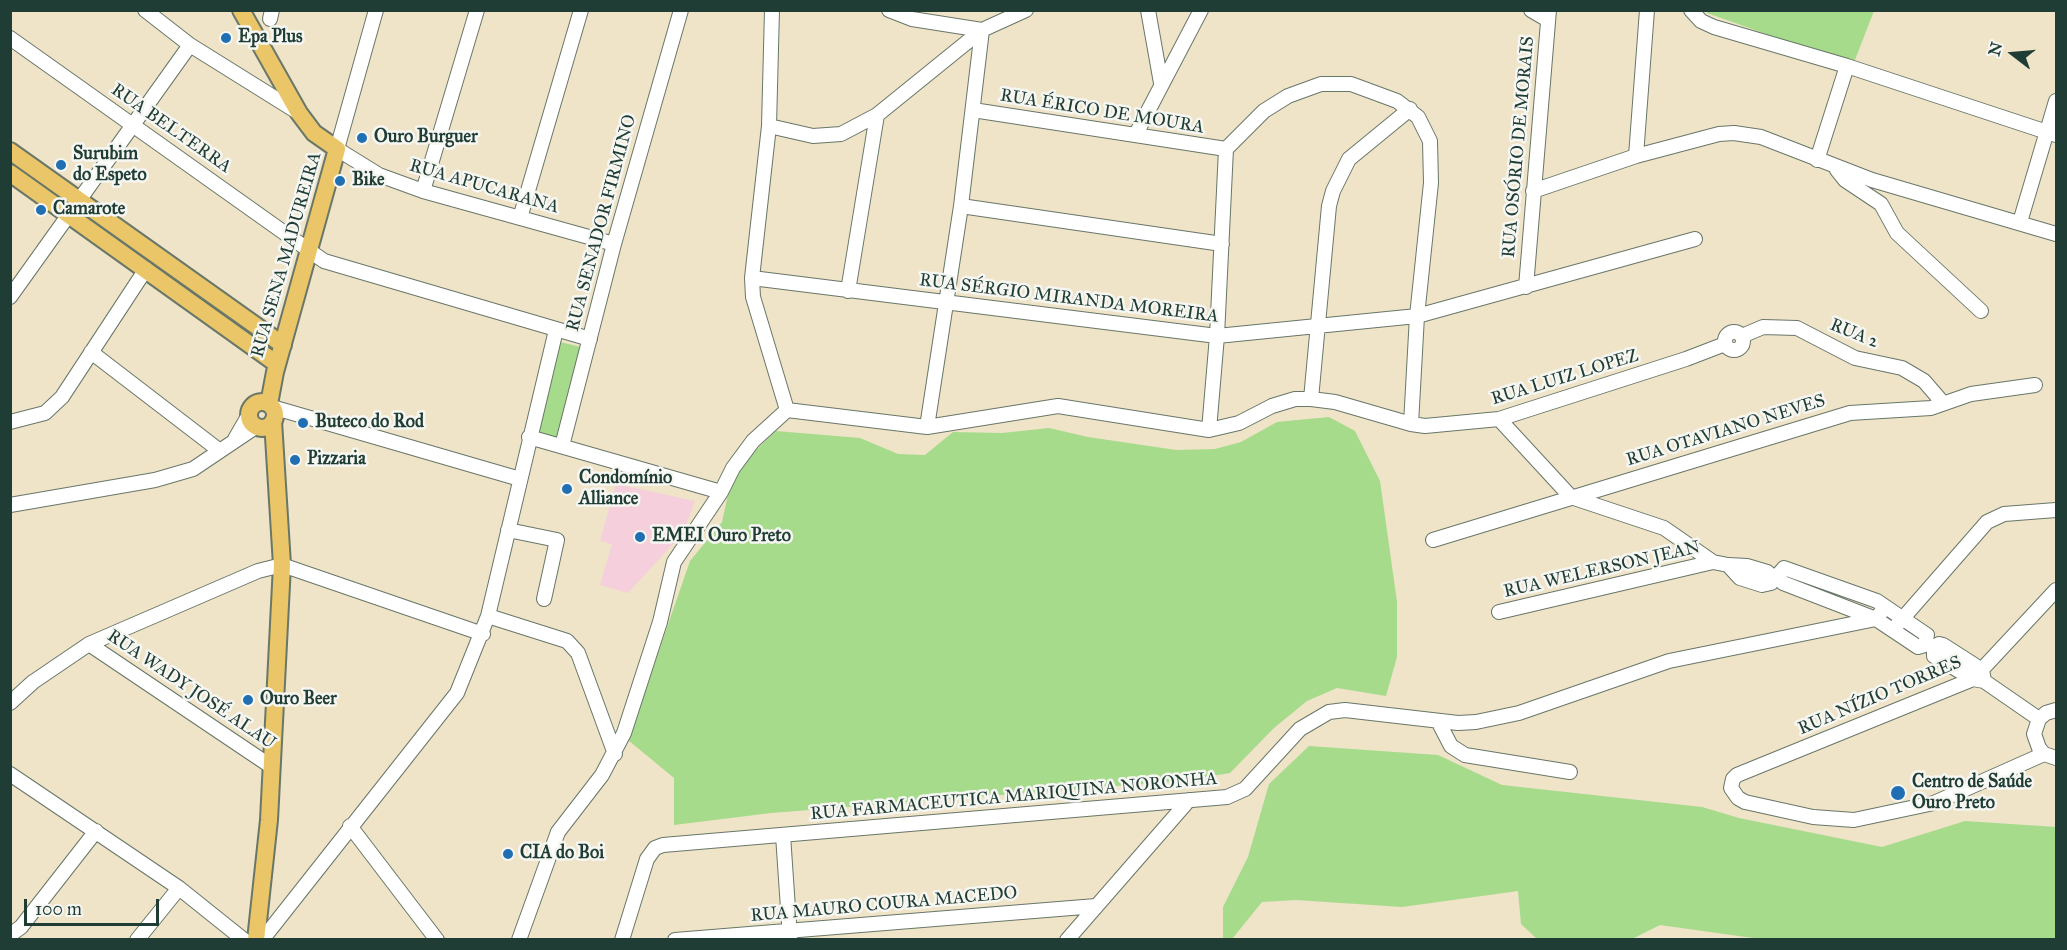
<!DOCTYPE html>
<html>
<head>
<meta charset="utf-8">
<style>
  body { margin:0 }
  #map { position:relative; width:2067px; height:950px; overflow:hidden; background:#efe3c8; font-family:"IM FELL Great Primer",serif }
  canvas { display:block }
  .frame { position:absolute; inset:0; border:12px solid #1f3d34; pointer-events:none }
  .north { position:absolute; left:1983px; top:24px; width:60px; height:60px; -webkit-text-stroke:4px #f6f6f2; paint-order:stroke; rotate:286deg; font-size:16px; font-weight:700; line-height:24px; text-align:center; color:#1f3d34 }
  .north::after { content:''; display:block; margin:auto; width:21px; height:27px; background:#1f3d34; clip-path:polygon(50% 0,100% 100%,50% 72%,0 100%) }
  .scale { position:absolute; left:24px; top:899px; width:135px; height:27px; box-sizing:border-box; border:3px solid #1f3d34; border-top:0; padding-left:8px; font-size:18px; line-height:21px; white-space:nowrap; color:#1f3d34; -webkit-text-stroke:4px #f6f6f2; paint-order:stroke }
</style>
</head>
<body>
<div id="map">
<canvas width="2067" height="950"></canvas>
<div class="frame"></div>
<div class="north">N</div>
<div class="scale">100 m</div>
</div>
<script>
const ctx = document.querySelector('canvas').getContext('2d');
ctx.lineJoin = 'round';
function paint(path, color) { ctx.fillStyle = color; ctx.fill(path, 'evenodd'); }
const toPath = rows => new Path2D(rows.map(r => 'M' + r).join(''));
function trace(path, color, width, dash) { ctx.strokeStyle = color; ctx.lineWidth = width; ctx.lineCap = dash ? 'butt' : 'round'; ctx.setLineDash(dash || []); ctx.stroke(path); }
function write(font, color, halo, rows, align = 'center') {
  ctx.font = font + ' "IM FELL Great Primer",serif'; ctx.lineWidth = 5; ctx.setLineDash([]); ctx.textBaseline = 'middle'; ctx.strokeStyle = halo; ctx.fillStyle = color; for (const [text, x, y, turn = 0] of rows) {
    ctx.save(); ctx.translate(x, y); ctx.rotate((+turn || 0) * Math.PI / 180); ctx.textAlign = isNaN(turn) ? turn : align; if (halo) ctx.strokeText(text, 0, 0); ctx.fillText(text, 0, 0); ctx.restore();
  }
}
paint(toPath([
  [616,484,695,501,683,533,628,593,600,585,612,544,600,541]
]), '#f5cfdb');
paint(toPath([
  [1709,10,1874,11,1853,65,1707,13],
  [560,342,581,347,558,442,536,436],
  [1329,417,1355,431,1380,481,1397,602,1397,657,1386,696,1337,688,1307,701,1274,728,1230,773,1180,781,771,813,674,825,674,778,628,740,690,561,722,522,733,472,776,431,860,438,898,454,925,455,953,432,1002,433,1049,428,1088,437,1176,450,1215,449,1241,442,1277,422],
  [1309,746,1438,755,1502,785,1702,807,1739,818,1882,847,1965,821,2056,827,2056,939,1760,939,1660,925,1632,939,1537,939,1521,924,1518,891,1402,907,1296,900,1262,902,1232,939,1223,939,1223,907,1248,857,1269,784]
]), '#a5db8b');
const minor = toPath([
  [145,10,190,45,299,113],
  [376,10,337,149,379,175,423,191,614,244],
  [772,10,769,126,752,278,753,297,787,410],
  [889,10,912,19,982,30,961,206,927,427],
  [1148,10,1161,83],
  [1531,10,1548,20],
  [1691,10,1701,21,1714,27,1847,66,2056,135],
  [270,19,272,10],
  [10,38,324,261,590,339],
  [973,110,1226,149],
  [769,126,813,136,841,134,877,115,982,30,1026,10],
  [1136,134,1201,10],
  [1636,156,1647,10],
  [1817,160,1847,66],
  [1837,170,1845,180,1881,204,1897,233,1981,311],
  [423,191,477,10],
  [1533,191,1636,156,1719,134,1734,133,1761,137,1872,180,2056,234],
  [961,206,1222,244],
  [520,218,581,10],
  [2020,222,2056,101],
  [752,278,1217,336,1417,316,1695,239],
  [1526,287,1549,10],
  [848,291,877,115],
  [10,297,190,45],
  '1725 341a9 9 0 1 1 18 0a9 9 0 1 1-18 0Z',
  [1742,336,1763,327,1797,328,1855,358,1902,368,1924,381,1943,403],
  [91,352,220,451],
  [1311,399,1329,206,1333,191,1349,159,1410,109],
  [272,407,520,479],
  [787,410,927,427,1058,406,1209,430,1239,423,1272,406,1295,399,1311,399,1335,402,1411,424,1425,426,1499,419,1686,359,1725,344],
  [1499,419,1571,497,1664,528,1713,562,1728,565],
  [10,422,45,413,62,397,146,269],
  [1209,430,1217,336,1226,149,1264,111,1288,96,1321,84,1351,84,1397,101,1418,117,1430,141,1431,183,1417,316,1411,424],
  [529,437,721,492],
  [235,439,250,413],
  [562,446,614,244,681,10],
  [10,505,155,480,193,469,257,426],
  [508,530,557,540,544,599],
  [1433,540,1850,413,1931,408,1971,394,2035,385],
  [1728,565,1747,566,1767,572,1773,577,1771,583,1762,585,1740,578,1728,565],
  [1784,568,1877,601,1927,635,1925,645,1918,647,1876,619,1783,583,1777,576,1784,568],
  [1499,612,1713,562],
  [488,616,567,641,578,653,615,754],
  [1897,625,1987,522,2004,514,2056,510],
  [89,644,272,767],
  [1984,681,1982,670,1943,645,1939,644,1934,647,1934,656,1973,679,1984,681,2039,719],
  [10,703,33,682,89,644,258,571,282,565,483,634],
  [2056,710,2046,713,2039,719,2034,734,2039,748,2044,754,2056,758],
  [1438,721,1451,746,1465,755,1570,772],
  [2044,754,1934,803,1854,820,1813,817,1745,802,1738,798,1731,788,1733,779,1737,775,1973,679,2056,590],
  [10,774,179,888,244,940],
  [350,826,437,940],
  [783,835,790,938],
  [10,935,21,927,96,831],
  [137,940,179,888],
  [262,940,457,693,488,616,556,330],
  [519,940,558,832,602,775,624,733,660,622,674,562,721,492,733,468,753,441,787,410],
  [622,940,647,859,655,848,663,845,1227,797,1245,789,1300,729,1329,712,1345,710,1458,723,1476,722,1519,713,1669,661,1876,619,1885,607],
  [675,940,1096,906],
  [1067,940,1189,800]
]);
const major = toPath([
  [241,10,299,113,314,133,337,149,275,372,269,404],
  [10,151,283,345],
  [10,173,277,364],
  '249 415a13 13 0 1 1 26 0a13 13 0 1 1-26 0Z',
  [256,940,269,820,282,565,273,421]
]);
trace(minor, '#687768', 16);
trace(major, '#687768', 20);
trace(minor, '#fff', 14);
trace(major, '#eac669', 16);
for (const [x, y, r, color] of [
  [226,38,6,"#1f6fb2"],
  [362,138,6,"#1f6fb2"],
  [61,165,6,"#1f6fb2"],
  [340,181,6,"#1f6fb2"],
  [41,210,6,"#1f6fb2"],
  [303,423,6,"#1f6fb2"],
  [295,460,6,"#1f6fb2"],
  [567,489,6,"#1f6fb2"],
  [640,537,6,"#1f6fb2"],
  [248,700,6,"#1f6fb2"],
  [1898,793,8,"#1f6fb2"],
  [508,854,6,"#1f6fb2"]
]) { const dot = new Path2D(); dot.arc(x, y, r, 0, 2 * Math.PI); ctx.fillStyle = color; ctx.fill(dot); trace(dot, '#f6f6f2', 2); }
write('bold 18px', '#1f3d34', '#f6f6f2', [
  ["Epa Plus",238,38],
  ["Ouro Burguer",374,138],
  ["Surubim",73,155],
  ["do Espeto",73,176],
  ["Bike",352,181],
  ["Camarote",53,210],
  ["Buteco do Rod",315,423],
  ["Pizzaria",307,460],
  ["Condomínio",579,479],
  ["Alliance",579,500],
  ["EMEI Ouro Preto",652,537],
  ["Ouro Beer",260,700],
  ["Centro de Saúde",1912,783],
  ["Ouro Preto",1912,804],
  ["CIA do Boi",520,854]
], 'left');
write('18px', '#1f3d34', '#f6f6f2', [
  ["RUA ÉRICO DE MOURA",1102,112,9],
  ["RUA BELTERRA",171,129,35],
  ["RUA OSÓRIO DE MORAIS",1519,147,-85],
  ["RUA APUCARANA",484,187,16],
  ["RUA SENADOR FIRMINO",602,223,-75],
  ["RUA SENA MADUREIRA",287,255,-74],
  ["RUA SÉRGIO MIRANDA MOREIRA",1069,299,7],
  ["RUA 2",1854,334,22],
  ["RUA LUIZ LOPEZ",1565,378,-17],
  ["RUA OTAVIANO NEVES",1726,431,-17],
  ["RUA WELERSON JEAN",1602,570,-13],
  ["RUA WADY JOSÉ ALAU",191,690,34],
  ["RUA NÍZIO TORRES",1880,696,-23],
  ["RUA FARMACEUTICA MARIQUINA NORONHA",1014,797,-5],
  ["RUA MAURO COURA MACEDO",884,905,-5]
]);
</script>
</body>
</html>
